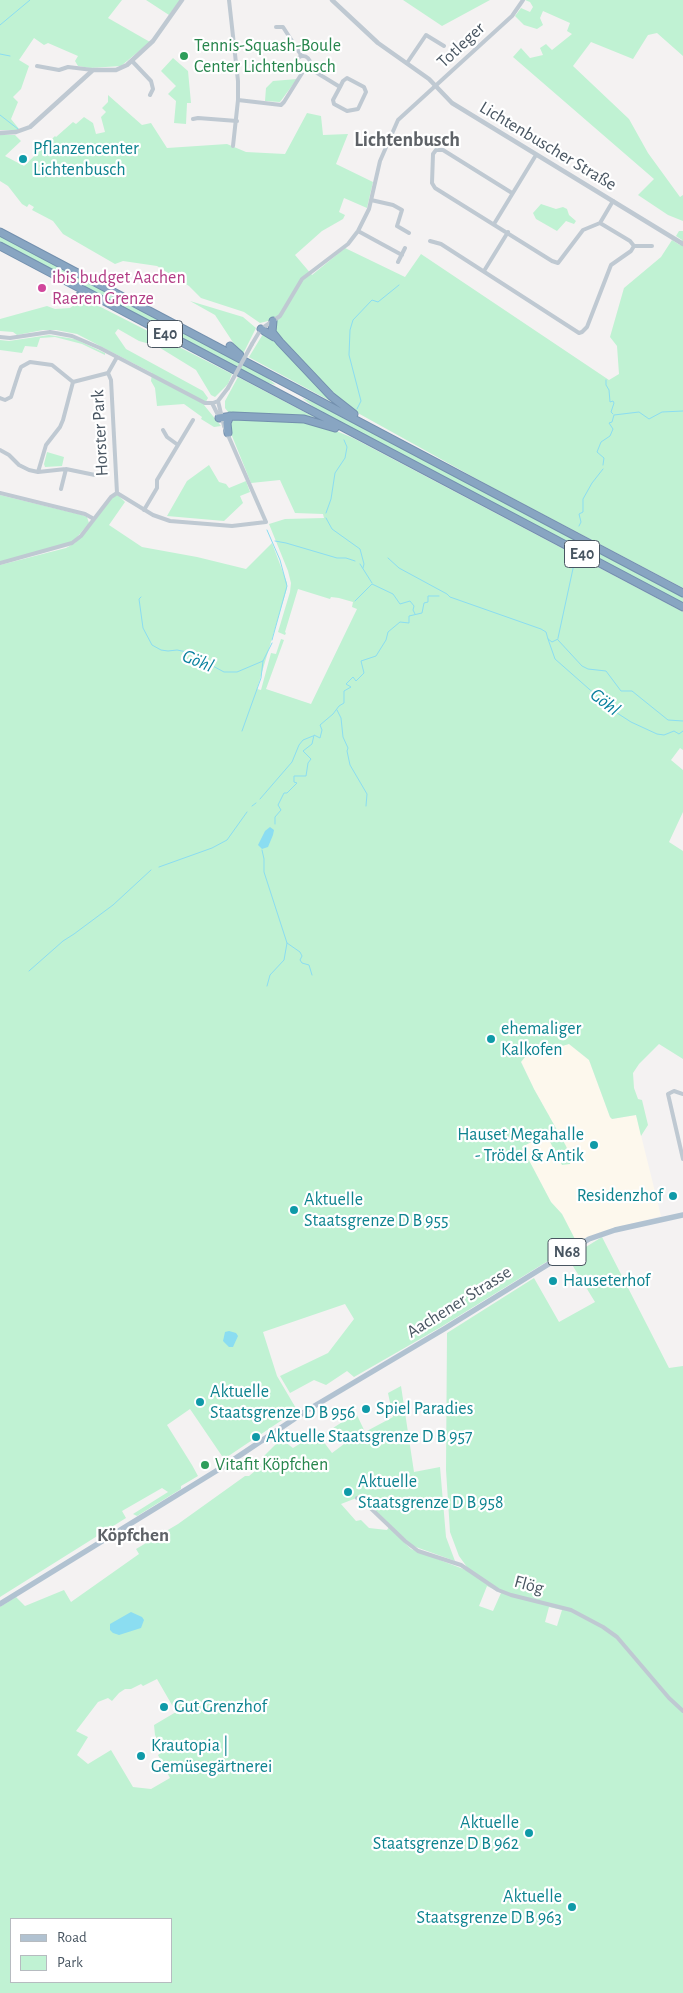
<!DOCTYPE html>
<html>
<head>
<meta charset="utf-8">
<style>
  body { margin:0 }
  #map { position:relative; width:683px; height:1993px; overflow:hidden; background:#f4f2f2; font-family:"Alegreya Sans",sans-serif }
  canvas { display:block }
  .legend { position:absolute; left:10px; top:1918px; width:162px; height:65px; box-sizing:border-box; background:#fff; border:1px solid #b6bbc0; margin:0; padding:6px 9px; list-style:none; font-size:15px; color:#485561 }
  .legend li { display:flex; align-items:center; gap:10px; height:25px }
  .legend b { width:25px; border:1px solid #b6bbc0 }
</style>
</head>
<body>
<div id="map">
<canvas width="683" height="1993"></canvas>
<ul class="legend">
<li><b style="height:6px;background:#b1c2d1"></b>Road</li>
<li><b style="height:14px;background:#c0f2d3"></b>Park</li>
</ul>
</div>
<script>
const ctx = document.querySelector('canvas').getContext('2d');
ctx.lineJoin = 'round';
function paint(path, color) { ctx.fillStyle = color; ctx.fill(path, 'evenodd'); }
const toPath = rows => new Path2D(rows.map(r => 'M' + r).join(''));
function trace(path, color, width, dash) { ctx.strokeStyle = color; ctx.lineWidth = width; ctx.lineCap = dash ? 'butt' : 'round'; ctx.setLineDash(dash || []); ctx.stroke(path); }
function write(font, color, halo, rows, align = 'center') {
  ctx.font = font + ' "Alegreya Sans",sans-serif'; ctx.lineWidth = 4.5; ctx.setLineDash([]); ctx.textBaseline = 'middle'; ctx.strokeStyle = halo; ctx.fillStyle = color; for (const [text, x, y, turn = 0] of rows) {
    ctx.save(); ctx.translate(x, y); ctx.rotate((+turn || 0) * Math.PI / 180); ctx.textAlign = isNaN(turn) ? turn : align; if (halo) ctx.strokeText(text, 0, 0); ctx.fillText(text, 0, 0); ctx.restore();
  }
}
paint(toPath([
  [569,1044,589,1060,610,1117,612,1119,636,1115,661,1216,603,1231,577,1243,562,1214,551,1202,522,1147,546,1134,562,1165,566,1146,534,1089,521,1061,525,1057]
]), '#fdf8ed');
paint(toPath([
  [0,0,122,0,108,18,150,42,121,66,90,68,78,66,75,61,78,56,48,43,44,45,34,38,19,60,29,66,21,89,13,97,18,102,11,119,20,130,0,130],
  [146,0,180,0,169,15],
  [403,0,490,0,442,26],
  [525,0,683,0,683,56,657,33,648,35,633,59,591,42,573,66,629,119,648,153,680,197,683,195,683,221,668,215,638,195,654,179,513,57,521,48,530,58,543,55,540,48,546,44,552,50,572,34,567,31,570,23,543,11,540,18,543,25,537,29,524,25,515,16,521,8,530,12,533,7,530,2],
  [173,58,188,71,191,103,187,103,186,124,174,123,176,101,168,94,176,86,161,71],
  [297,79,280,102,265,101,266,88,273,81],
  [108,95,142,125,151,123,167,148,227,144,246,152,285,154,307,113,321,116,323,135,348,134,336,164,373,182,367,208,344,198,339,212,345,215,343,219,322,231,295,255,312,275,345,248,405,277,421,254,609,380,619,374,617,346,610,337,624,288,661,257,672,240,680,245,682,240,676,236,679,231,683,231,683,588,493,488,356,412,339,398,276,335,274,326,268,321,260,323,244,312,201,298,189,286,157,266,123,261,115,264,63,234,53,221,32,210,34,207,29,204,27,207,22,204,8,186,0,181,0,135,15,135,21,141,5,156,24,166,55,136,56,137,73,122,76,124,84,117,93,123,96,134,105,132,101,117,106,112,102,108,108,102],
  [541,204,556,209,563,207,567,209,569,215,576,221,574,224,566,221,557,231,536,219,533,213],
  [0,234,264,375,276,385,257,380,0,243],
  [81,300,89,301,232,374,228,384,215,397,211,395,196,370,157,346,139,341,118,329,115,333,126,349,203,391,208,398,204,405,221,426,214,427,201,419,202,417,184,404,157,406,155,388,151,381,152,373,77,334,56,330,43,330,17,335,13,332,0,331,0,319,47,306,55,309,70,308],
  [190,301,243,317,256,328,243,354,249,357,263,334,270,337,332,402,243,354,238,350,215,315],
  [49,335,75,339,105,353,105,355,82,344,55,337,40,338,37,347,25,346,22,353,0,350,0,340,9,341],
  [238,377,255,386,314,417,228,412,225,408,225,401],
  [302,398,327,407,683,595,683,604,319,411],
  [235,419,298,421,327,427,353,438,683,612,683,750,680,748,671,760,683,770,683,812,669,842,683,851,683,1059,659,1044,639,1064,633,1073,634,1088,638,1099,642,1100,648,1125,641,1136,636,1115,612,1119,610,1117,589,1060,569,1044,525,1057,521,1062,534,1089,566,1146,571,1158,570,1164,562,1165,546,1134,522,1147,551,1202,562,1214,577,1243,441,1327,354,1377,347,1371,326,1385,314,1380,290,1393,280,1376,328,1353,354,1319,345,1304,263,1332,277,1376,297,1410,224,1459,190,1409,167,1425,192,1465,198,1476,181,1486,181,1489,137,1516,133,1514,168,1492,162,1488,122,1511,126,1518,0,1597,0,565,66,548,75,543,111,497,117,494,125,502,109,525,142,547,197,557,246,569,272,543,287,583,287,588,257,689,261,690,271,653,276,654,281,639,284,640,266,689,311,704,357,609,352,607,353,602,339,598,331,597,330,599,298,589,285,632,286,633,285,635,278,632,290,592,291,583,288,571,269,524,285,519,324,518,323,514,295,513,280,480,251,483,230,431,230,423],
  [47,452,64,457,62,466,45,467,44,464],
  [209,465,219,482,226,484,229,488,246,481,250,492,240,496,243,503,224,521,167,516,187,481],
  [0,495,82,515,87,517,89,523,73,542,0,562],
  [602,1237,669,1368,683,1366,683,1993,0,1993,0,1607,16,1597,25,1606,64,1590,71,1602,139,1554,136,1549,178,1524,245,1476,249,1476,266,1462,263,1457,279,1441,285,1442,293,1448,317,1433,332,1453,344,1444,333,1428,356,1413,365,1432,393,1417,388,1393,401,1386,414,1472,440,1467,446,1537,455,1561,413,1546,359,1497,341,1504,356,1521,361,1520,369,1528,387,1530,389,1527,411,1549,466,1570,467,1567,459,1556,450,1532,446,1470,447,1333,534,1278,559,1322,595,1302,568,1258],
  [487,1586,501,1593,493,1611,479,1606],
  [549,1607,562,1610,557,1626,545,1622],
  [157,1679,176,1712,154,1725,155,1735,163,1751,158,1755,170,1778,151,1789,133,1787,111,1750,88,1764,77,1755,88,1737,76,1731,98,1702,108,1698,112,1701,119,1693,125,1689,131,1689,141,1684,143,1686],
  [11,1919,171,1919,171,1982,11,1982]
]), '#c0f2d3');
paint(toPath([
  [270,827,274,830,273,835,268,847,262,849,258,845,265,831],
  [229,1331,236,1333,238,1336,233,1347,229,1347,223,1341,225,1332],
  [131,1612,142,1617,144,1620,141,1628,119,1635,113,1633,110,1630,110,1624]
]), '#8bddf1');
trace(toPath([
  [0,25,30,0],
  [0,54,10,56],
  [0,115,18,129],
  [606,380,606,385,609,390,610,402,613,401,614,403,611,412,613,414],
  [357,409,361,401,349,355,350,330,353,320,372,300,378,302,399,285],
  [603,465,604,458,597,452,601,442,610,436,613,429,609,423,612,422,614,415,639,412,649,419,662,412,683,411],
  [326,513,331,499,335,473,345,458,347,447,344,440],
  [326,518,332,529,360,549,364,564,363,568],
  [579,526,581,522,579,514,583,512,583,499,592,483,603,469],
  [267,530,280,560,287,586,272,640],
  [275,541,286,543,337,558,346,558,355,561],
  [388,558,399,568,447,594,450,597,541,629,546,632,548,639,552,642,558,639],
  [360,564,372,583],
  [141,597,139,599,143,628,152,645,161,650,168,651,177,650,187,652,224,672,237,672,263,661,272,643],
  [355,601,372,584,393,594,400,604,410,601,414,606,413,610,415,614],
  [558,638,574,564],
  [548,639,555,659,614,711,631,722,657,734,664,735,674,731,679,734,683,731],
  [558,640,582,666,588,669,606,671,621,691,632,691,668,720,683,721],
  [337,710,341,718,343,737,348,748,347,751,350,765,367,794,366,806],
  [242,731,261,678,263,661],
  [260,799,292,762,299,745,303,740,313,736],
  [252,806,256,803],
  [275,824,275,817,281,810,278,805,284,793,287,793,297,783,294,782,294,776,306,776,308,763,311,759,303,751,312,744,314,735,320,738,322,730,320,725,333,714,339,706,344,703,344,691,351,687,346,684,353,677,356,681,364,673,361,661,376,656,386,640,388,632,400,622,409,623,409,616,422,613,424,603,428,602,428,596,439,596],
  [262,850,264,859,264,872,287,943,284,960,270,975,267,986],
  [159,867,212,848,227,840,247,812],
  [287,943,300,952,302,956,300,960,302,963,309,965,312,975],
  [29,971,63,941,74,934,113,905,151,870]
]), '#8bddf1', 1);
const motorway = toPath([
  [0,232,683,593],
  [0,246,683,607],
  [79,296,95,301],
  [273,321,272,332,280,342,331,396,354,414],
  [261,329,274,337],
  [230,346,240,355],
  [219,418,233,416,304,419,335,428],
  [228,433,227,423,230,416]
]);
trace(motorway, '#7390ae', 9);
trace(toPath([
  [229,0,238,81,238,100,233,146],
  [276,27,283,27,301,55],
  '296 63a7 7 0 1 1 14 0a7 7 0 1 1-14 0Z',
  [132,61,151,81,153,89,150,95],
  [407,63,426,35,444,46],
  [37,66,59,70,68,67,93,70],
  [309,68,340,87,333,100,334,104,347,111,358,109,366,92,364,87,347,78,343,81,340,87],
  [238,100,281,105,284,102,304,70],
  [193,119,198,118,237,121],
  [512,193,443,150,436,150,433,154,432,183,435,188,552,261,558,263,583,230,600,223,613,201],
  [371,200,393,205,402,210,397,226,409,233],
  [600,223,630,241,634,246,652,246],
  [494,224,536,155],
  [358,231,402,255],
  [430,241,441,244,579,333,582,332,587,327,611,265,631,251,634,246],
  [398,262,405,248],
  [484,271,508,232],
  [0,337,10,338,50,332,72,336,100,348,205,403,213,403,218,401,228,388],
  [252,344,261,329,280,316,302,279,348,244,358,231,369,209,380,161,398,120,512,16,523,0],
  [117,357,108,373,111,380,117,493],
  [0,398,5,400,11,397,19,372,21,367,30,362,52,365,73,382,108,373],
  [212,403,220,419],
  [163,430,167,437,178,445],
  [0,450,9,455,19,465,29,470,38,472,46,445,60,427,63,420,73,382],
  [38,472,66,469,95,475],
  [61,489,66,469],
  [0,493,85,514,94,519],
  [144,510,157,488,157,480,193,420],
  [0,563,72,543,81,536,111,497,117,493,153,515,170,521,232,526,266,522,224,426,218,401],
  [683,1094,674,1091,668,1094,683,1159],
  [357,1498,361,1499,405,1541,418,1551,461,1565,498,1590,511,1595,571,1610,603,1627,617,1637,669,1698,683,1711]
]), '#bfc9d2', 4);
trace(toPath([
  [332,0,378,43,429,79,452,103,683,244],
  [0,133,16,132,30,127,93,70,116,70,127,65,153,41,182,0]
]), '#bfc9d2', 4.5);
trace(toPath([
  [0,1604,221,1468,306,1411,444,1329,589,1239,615,1230,683,1215]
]), '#b1c2d1', 5.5);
trace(motorway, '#88a5c2', 7);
trace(toPath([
  [228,388,252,344]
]), '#bfc9d2', 4);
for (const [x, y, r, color] of [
  [184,56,5,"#2e9e5b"],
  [23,159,5,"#0f9aa8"],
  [42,288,5,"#d1479c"],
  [491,1039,5,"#0f9aa8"],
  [594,1145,5,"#0f9aa8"],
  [673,1196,5,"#0f9aa8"],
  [294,1210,5,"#0f9aa8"],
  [553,1281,5,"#0f9aa8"],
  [200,1402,5,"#0f9aa8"],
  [366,1409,5,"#0f9aa8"],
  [256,1437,5,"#0f9aa8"],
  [205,1465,5,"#2e9e5b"],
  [348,1492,5,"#0f9aa8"],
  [164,1707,5,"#0f9aa8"],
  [141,1756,5,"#0f9aa8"],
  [529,1833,5,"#0f9aa8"],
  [572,1907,5,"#0f9aa8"]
]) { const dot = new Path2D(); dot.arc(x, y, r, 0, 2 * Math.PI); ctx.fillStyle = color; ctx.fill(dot); trace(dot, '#fff', 2); }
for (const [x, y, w] of [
  [165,334,35],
  [582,554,35],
  [567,1252,38]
]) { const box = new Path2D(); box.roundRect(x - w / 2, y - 13.5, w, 27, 4); ctx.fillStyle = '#fff'; ctx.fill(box); trace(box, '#485561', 1); }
write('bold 16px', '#485561', null, [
  ["E40",165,334],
  ["E40",582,554],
  ["N68",567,1252]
]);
write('18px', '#485561', '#fff', [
  ["Totleger",461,45,-43],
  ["Lichtenbuscher Straße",548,146,31],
  ["Horster Park",100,433,-93],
  ["Aachener Strasse",459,1302,-32],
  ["Flög",529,1585,15]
]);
write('18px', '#27864d', '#fff', [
  ["Tennis-Squash-Boule",194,46],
  ["Center Lichtenbusch",194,67],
  ["Vitafit Köpfchen",215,1465]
], 'left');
write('18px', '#0d838f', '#fff', [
  ["Pflanzencenter",33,149],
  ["Lichtenbusch",33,170],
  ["ehemaliger",501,1029],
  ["Kalkofen",501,1050],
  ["Hauset Megahalle",584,1135,"right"],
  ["- Trödel & Antik",584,1156,"right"],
  ["Residenzhof",663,1196,"right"],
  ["Aktuelle",304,1200],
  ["Staatsgrenze D B 955",304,1221],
  ["Hauseterhof",563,1281],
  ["Aktuelle",210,1392],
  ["Staatsgrenze D B 956",210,1413],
  ["Spiel Paradies",376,1409],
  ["Aktuelle Staatsgrenze D B 957",266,1437],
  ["Aktuelle",358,1482],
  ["Staatsgrenze D B 958",358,1503],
  ["Gut Grenzhof",174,1707],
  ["Krautopia |",151,1746],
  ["Gemüsegärtnerei",151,1767],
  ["Aktuelle",519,1823,"right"],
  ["Staatsgrenze D B 962",519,1844,"right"],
  ["Aktuelle",562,1897,"right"],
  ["Staatsgrenze D B 963",562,1918,"right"]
], 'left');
write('18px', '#b23c85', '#fff', [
  ["ibis budget Aachen",52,278],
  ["Raeren Grenze",52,299]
], 'left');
write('italic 19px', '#08809e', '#fff', [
  ["Göhl",198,661,22],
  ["Göhl",605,702,38]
]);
write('bold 19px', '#5e6267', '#fff', [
  ["Köpfchen",133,1535]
]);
write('bold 20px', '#5e6267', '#fff', [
  ["Lichtenbusch",407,140]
]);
</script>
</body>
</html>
